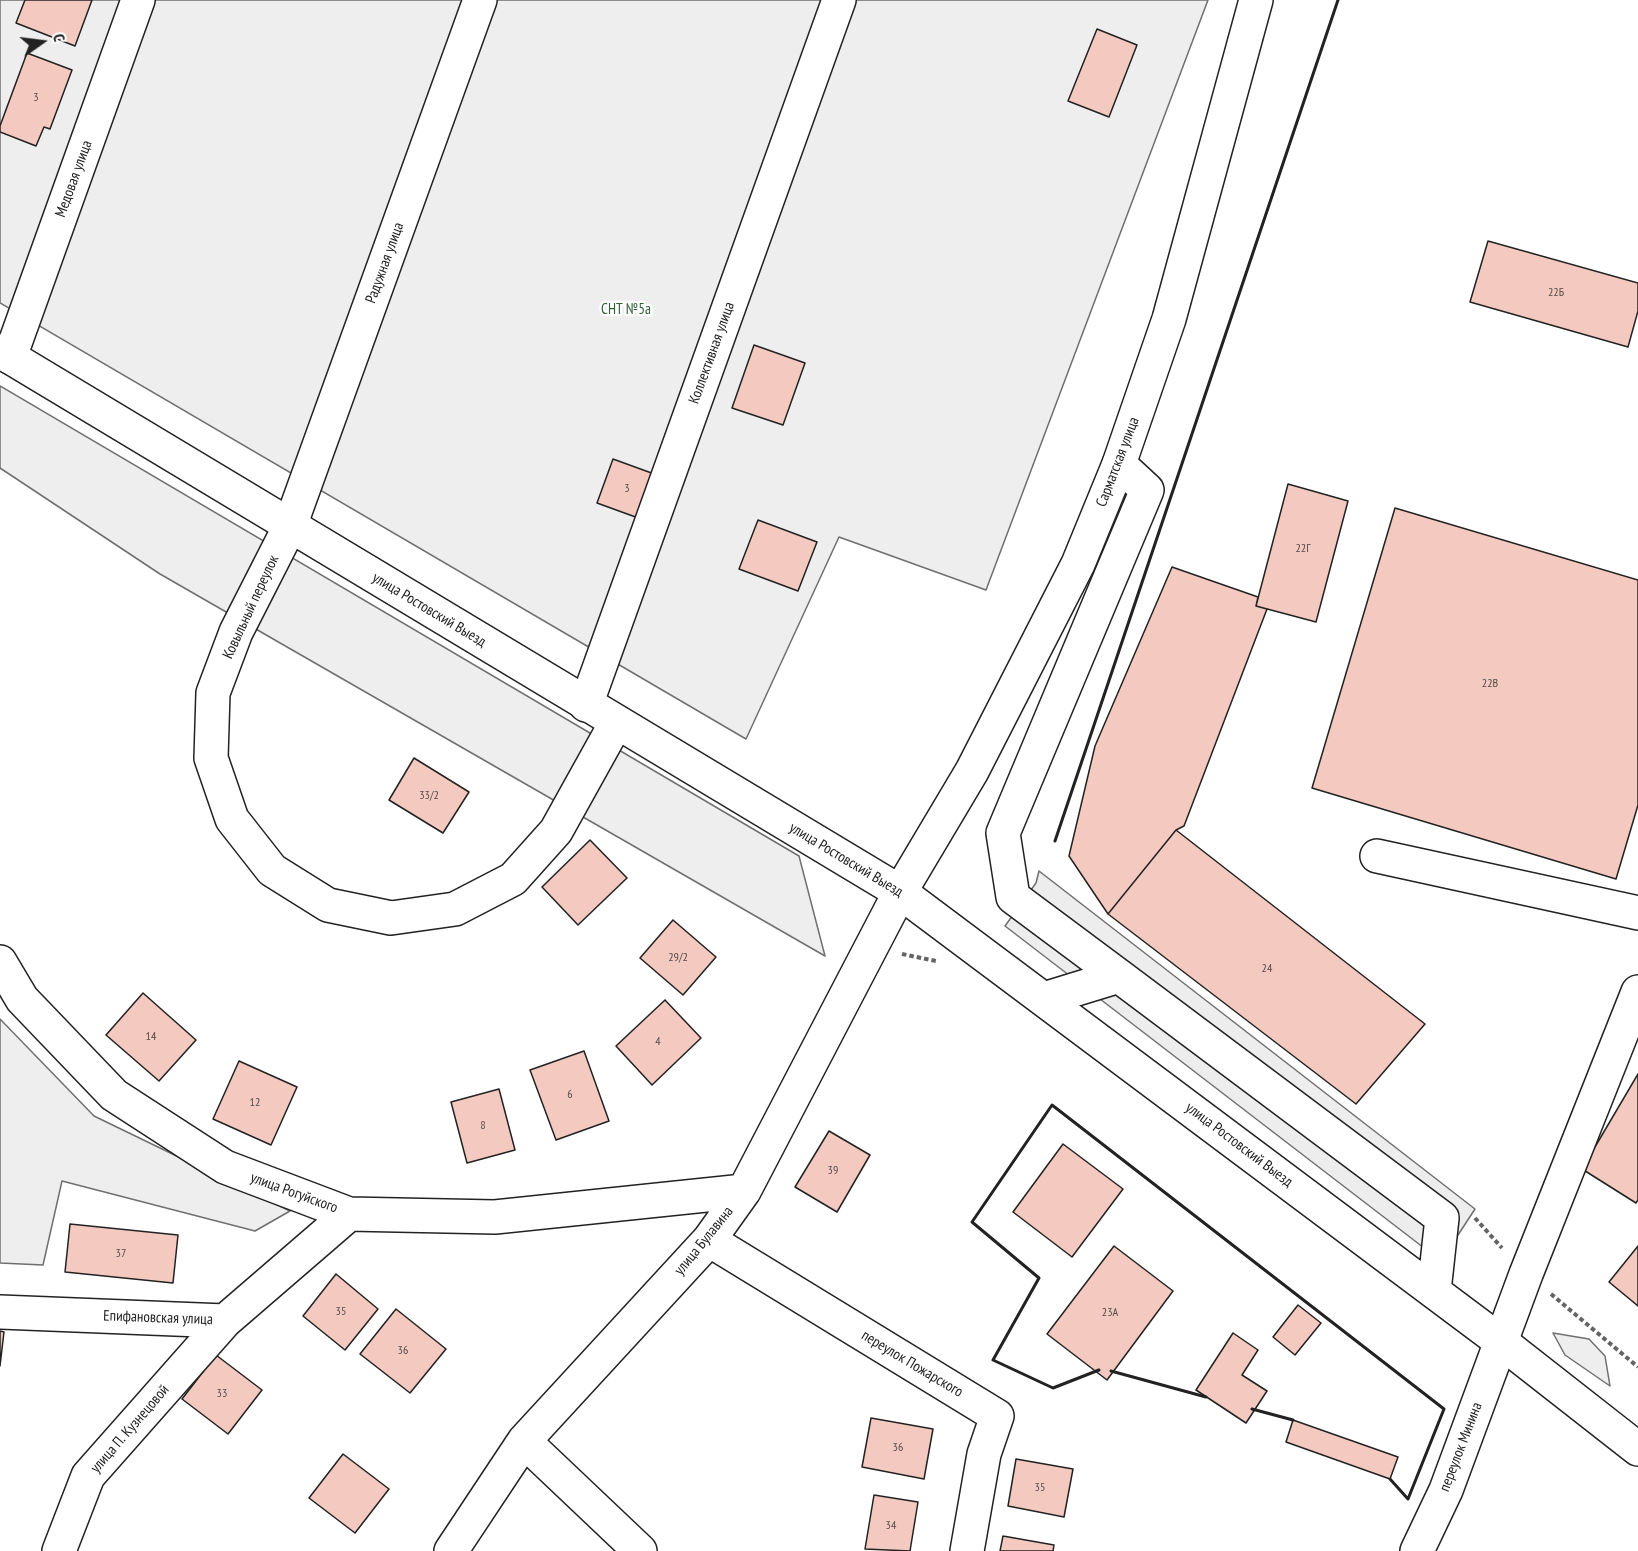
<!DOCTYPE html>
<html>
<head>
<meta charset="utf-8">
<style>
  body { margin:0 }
  #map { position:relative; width:1638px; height:1551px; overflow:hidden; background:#fff; font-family:"PT Sans Narrow",sans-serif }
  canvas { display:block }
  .north { position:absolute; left:12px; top:12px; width:60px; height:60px; -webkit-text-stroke:4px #fff; paint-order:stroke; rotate:76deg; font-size:16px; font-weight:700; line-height:24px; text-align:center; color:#222 }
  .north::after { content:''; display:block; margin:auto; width:21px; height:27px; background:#222; clip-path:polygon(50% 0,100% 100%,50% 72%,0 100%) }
</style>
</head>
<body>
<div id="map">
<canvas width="1638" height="1551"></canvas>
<div class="north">С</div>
</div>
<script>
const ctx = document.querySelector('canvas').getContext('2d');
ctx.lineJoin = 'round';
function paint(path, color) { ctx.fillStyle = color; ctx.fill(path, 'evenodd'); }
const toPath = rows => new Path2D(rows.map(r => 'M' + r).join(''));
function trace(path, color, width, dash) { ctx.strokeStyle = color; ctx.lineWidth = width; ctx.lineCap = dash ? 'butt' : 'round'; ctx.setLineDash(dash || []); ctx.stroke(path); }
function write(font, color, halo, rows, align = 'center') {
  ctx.font = font + ' "PT Sans Narrow",sans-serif'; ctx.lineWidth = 4.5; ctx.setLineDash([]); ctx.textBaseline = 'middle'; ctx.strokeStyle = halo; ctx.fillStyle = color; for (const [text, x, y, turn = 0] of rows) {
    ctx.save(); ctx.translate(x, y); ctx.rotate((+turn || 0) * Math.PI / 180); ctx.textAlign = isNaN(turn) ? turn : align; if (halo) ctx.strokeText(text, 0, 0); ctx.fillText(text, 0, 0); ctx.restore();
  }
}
const green = toPath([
  [0,0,1208,0,986,590,839,537,746,739,0,303,0,0],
  [0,386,799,856,825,956,160,574,0,468,0,386],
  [0,1019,94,1116,290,1211,255,1231,62,1181,43,1265,0,1263,0,1019],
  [1553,1333,1589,1339,1605,1356,1610,1386,1565,1355,1553,1333]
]);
paint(green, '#eee');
trace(green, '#6f6f6f', 1.5);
const parking = toPath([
  [1039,871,1475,1209,1441,1261,1005,926,1036,883,1039,871]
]);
paint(parking, '#ededed');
trace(parking, '#6f6f6f', 1.5);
const building = toPath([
  [25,0,92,0,75,46,16,23,25,0],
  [1097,29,1137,45,1109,117,1068,101,1097,29],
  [27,53,72,70,50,129,44,127,36,146,0,132,0,126,27,53],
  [1488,241,1638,283,1638,311,1628,347,1470,302,1488,241],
  [754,345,805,363,783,425,732,408,754,345],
  [613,459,657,475,641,519,597,503,613,459],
  [1288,484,1348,501,1316,622,1256,606,1288,484],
  [1395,508,1638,580,1638,805,1616,879,1312,788,1395,508],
  [758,520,817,542,798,591,739,569,758,520],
  [1172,567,1258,597,1256,606,1267,609,1184,826,1176,830,1108,914,1069,856,1095,746,1172,567],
  [414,758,469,792,443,833,389,800,414,758],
  [1176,830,1425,1024,1356,1104,1108,914,1176,830],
  [590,840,627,878,578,925,542,887,590,840],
  [673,920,716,957,683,995,640,958,673,920],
  [143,993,196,1040,159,1081,106,1035,143,993],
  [665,1000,701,1038,652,1085,616,1046,665,1000],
  [584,1051,609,1121,556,1140,530,1070,584,1051],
  [239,1061,297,1087,271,1145,213,1119,239,1061],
  [1638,1074,1638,1200,1636,1203,1582,1169,1638,1074],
  [499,1089,515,1150,467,1163,451,1102,499,1089],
  [829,1131,870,1155,837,1212,795,1187,829,1131],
  [1063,1144,1123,1189,1072,1257,1013,1212,1063,1144],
  [70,1224,178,1235,173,1283,65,1272,70,1224],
  [1114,1246,1173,1291,1107,1380,1047,1334,1114,1246],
  [1638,1246,1638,1306,1609,1282,1638,1246],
  [336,1274,378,1309,345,1350,303,1316,336,1274],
  [1298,1305,1321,1323,1295,1355,1273,1337,1298,1305],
  [396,1309,446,1349,410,1393,360,1354,396,1309],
  [0,1331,4,1332,0,1366,0,1331],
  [1233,1333,1258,1350,1242,1375,1267,1391,1246,1423,1196,1390,1233,1333],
  [216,1355,262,1390,228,1434,182,1399,216,1355],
  [871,1418,933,1429,924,1479,862,1467,871,1418],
  [1293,1420,1398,1457,1390,1479,1286,1442,1293,1420],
  [343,1454,389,1489,355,1533,309,1498,343,1454],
  [1016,1459,1073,1469,1064,1517,1008,1506,1016,1459],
  [874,1495,918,1502,910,1551,865,1549,874,1495],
  [1003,1536,1054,1545,1053,1551,1000,1551,1003,1536]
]);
paint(building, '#f3c9c0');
trace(building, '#222', 1.5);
const minor = toPath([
  [480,0,290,526,236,632,213,693,211,758,232,819,272,870,328,905,391,918,455,909,513,879,556,831,616,723],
  [10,357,138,0],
  [586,705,839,0],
  [1377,856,1638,913],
  [0,962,22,999,114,1095,225,1167,349,1214,495,1217,744,1191],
  [1119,976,1013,897,1003,833,1147,490,1119,464],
  [1044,999,1119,976,1442,1218,1434,1291],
  [709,1240,997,1416,984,1454,967,1551],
  [0,1312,225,1321,349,1214],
  [524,1441,640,1551],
  [59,1551,88,1476,225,1321],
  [451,1551,524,1441,709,1240,744,1191,900,892],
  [1417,1551,1446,1490,1526,1274,1638,992]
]);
const major = toPath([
  [0,351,900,892,1500,1341,1638,1449],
  [900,892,972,771,1078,564,1119,464,1169,319,1256,0]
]);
trace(minor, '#222', 36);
trace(major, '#222', 36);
trace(toPath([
  [902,954,936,961],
  [1475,1218,1502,1248],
  [1551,1294,1638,1367]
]), '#646464', 4, [4.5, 3]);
trace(minor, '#fff', 33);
trace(major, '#fff', 33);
trace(toPath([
  [1055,841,1338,0],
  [1099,1370,1053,1388,993,1360,1039,1278,972,1222,1052,1105,1444,1409,1408,1499,1390,1479],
  [1111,1371,1206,1397],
  [1252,1409,1293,1420]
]), '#222', 3);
write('12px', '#564c4a', null, [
  ["3",36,98],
  ["22Б",1556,293],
  ["3",627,489],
  ["22Г",1303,549],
  ["22В",1490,684],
  ["33/2",429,796],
  ["29/2",678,958],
  ["24",1267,969],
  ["14",151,1037],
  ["4",658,1042],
  ["6",570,1095],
  ["12",255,1103],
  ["8",483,1126],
  ["39",833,1171],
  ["37",121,1254],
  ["35",341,1312],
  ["23А",1110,1313],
  ["36",403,1351],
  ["33",222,1394],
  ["36",898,1448],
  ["35",1040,1488],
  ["34",891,1526]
]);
write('15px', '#222', '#fff', [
  ["Медовая улица",74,179,-70],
  ["Радужная улица",385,263,-70],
  ["Коллективная улица",712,353,-70],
  ["Сарматская улица",1118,462,-69],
  ["Ковыльный переулок",251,607,-65],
  ["улица Ростовский Выезд",429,610,31],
  ["улица Ростовский Выезд",846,860,31],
  ["улица Ростовский Выезд",1239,1145,37],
  ["улица Рогуйского",294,1193,20],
  ["улица Булавина",704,1241,-51],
  ["Епифановская улица",158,1318,2],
  ["переулок Пожарского",912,1364,31],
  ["улица П. Кузнецовой",130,1429,-49],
  ["переулок Минина",1461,1447,-69]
]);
write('15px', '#2f5e38', '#fff', [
  ["СНТ №5а",626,310]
]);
</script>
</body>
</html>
